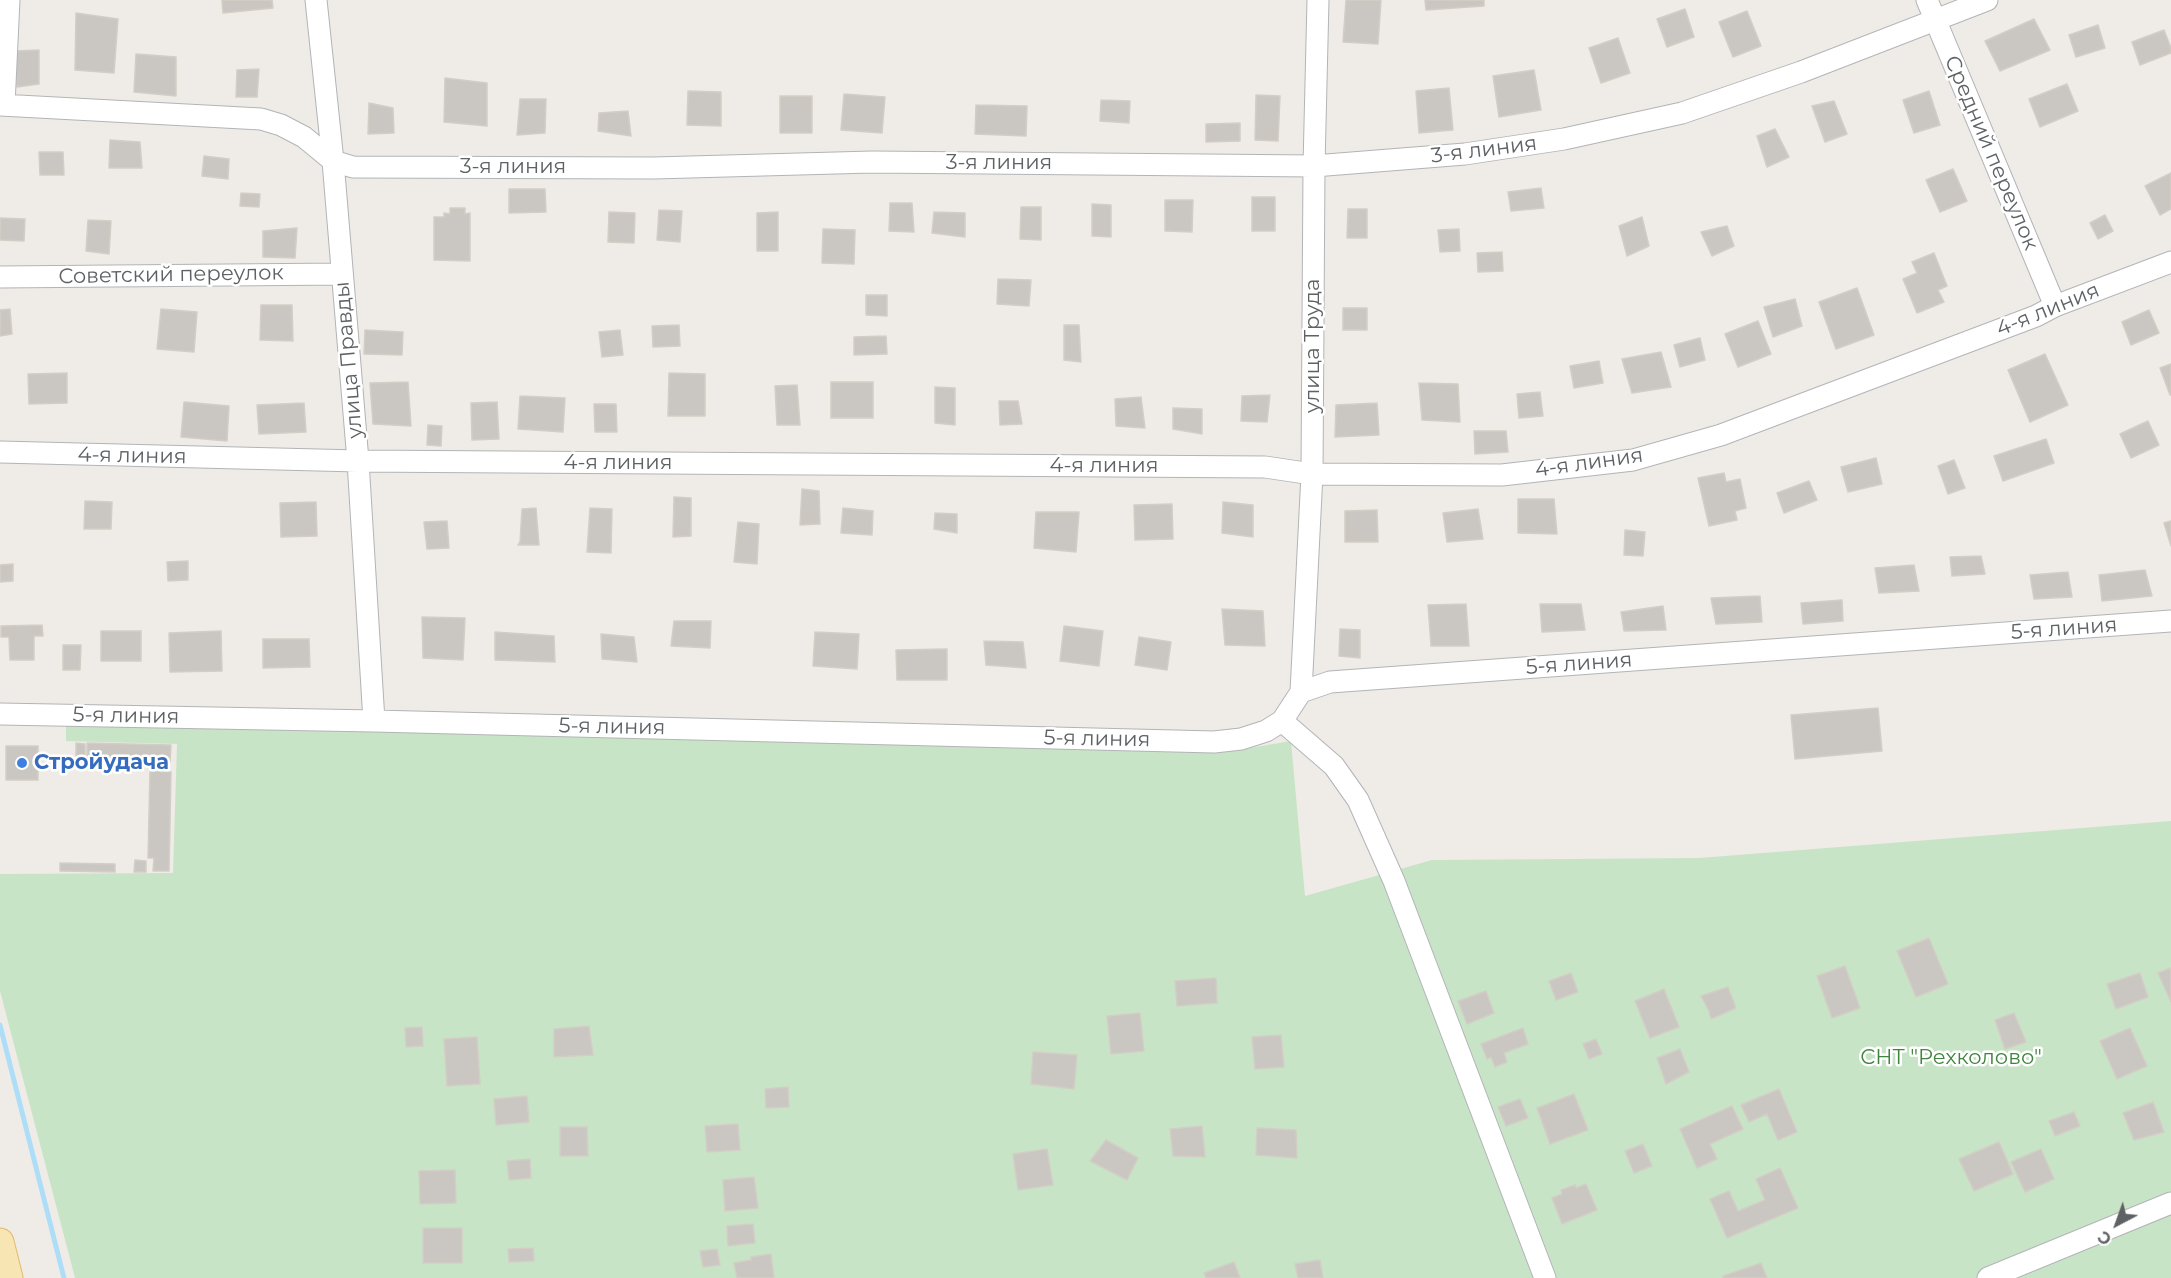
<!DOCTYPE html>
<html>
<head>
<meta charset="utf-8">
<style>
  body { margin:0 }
  #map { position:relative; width:2171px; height:1278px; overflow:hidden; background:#efece7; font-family:Montserrat,sans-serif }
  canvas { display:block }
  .north { position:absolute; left:2087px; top:1194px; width:60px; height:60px; -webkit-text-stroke:4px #fff; paint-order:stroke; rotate:221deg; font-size:16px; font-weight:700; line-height:24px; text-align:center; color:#5e6265 }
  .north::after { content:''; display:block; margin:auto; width:21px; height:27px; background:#5e6265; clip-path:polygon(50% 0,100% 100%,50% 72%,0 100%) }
</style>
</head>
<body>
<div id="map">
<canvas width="2171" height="1278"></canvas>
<div class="north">С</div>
</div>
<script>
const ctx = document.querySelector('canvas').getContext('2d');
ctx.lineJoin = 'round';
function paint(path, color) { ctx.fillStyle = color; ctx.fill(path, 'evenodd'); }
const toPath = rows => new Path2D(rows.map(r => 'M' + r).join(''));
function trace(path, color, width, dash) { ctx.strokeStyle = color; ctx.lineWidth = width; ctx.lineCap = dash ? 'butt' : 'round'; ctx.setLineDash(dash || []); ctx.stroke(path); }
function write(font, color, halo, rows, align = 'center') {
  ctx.font = font + ' Montserrat,sans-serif'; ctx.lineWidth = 5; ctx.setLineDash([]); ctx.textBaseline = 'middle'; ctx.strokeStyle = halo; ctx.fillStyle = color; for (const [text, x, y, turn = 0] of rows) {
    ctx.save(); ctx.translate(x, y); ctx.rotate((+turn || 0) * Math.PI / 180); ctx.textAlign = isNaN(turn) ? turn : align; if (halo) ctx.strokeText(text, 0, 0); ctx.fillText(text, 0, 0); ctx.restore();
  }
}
paint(toPath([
  [66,722,1231,751,1291,741,1305,896,1432,860,1699,858,2171,821,2171,1278,75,1278,0,991,0,874,173,873,177,744,66,741]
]), '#c8e4c6');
trace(toPath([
  [0,1025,64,1278]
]), '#aedef7', 5);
const building = toPath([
  [222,0,272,0,273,8,223,13,222,0],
  [1346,0,1381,0,1378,44,1343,42,1346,0],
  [1425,0,1484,0,1484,6,1426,10,1425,0],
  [1685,9,1694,37,1667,47,1657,19,1685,9],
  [1747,11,1761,46,1733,57,1719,22,1747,11],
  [76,13,118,19,114,73,75,70,76,13],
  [2034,19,2050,50,2000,71,1985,41,2034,19],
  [2098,25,2105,48,2076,57,2069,35,2098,25],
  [2164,30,2171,48,2171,53,2140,65,2132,42,2164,30],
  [1618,38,1630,73,1601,83,1589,48,1618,38],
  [39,50,39,84,17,87,15,51,39,50],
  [136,54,176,57,176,96,134,92,136,54],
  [259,69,257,97,236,97,237,70,259,69],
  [1534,70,1541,110,1499,117,1493,76,1534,70],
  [445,78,487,83,487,126,444,122,445,78],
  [2067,84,2078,111,2040,127,2029,99,2067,84],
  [1449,88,1453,130,1419,133,1416,91,1449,88],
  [688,91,721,92,721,126,687,125,688,91],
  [1929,91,1940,125,1914,133,1903,100,1929,91],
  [844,94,885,97,882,133,841,130,844,94],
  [1256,95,1280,96,1278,141,1255,140,1256,95],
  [780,96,812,96,812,133,780,133,780,96],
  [520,99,546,99,545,133,517,135,520,99],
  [1101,100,1130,101,1129,123,1100,121,1101,100],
  [1834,101,1847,134,1825,142,1812,106,1834,101],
  [369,103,393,108,394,133,368,134,369,103],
  [976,105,1027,106,1026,136,975,134,976,105],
  [628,111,631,136,598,131,599,113,628,111],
  [1240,123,1240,141,1206,142,1206,124,1240,123],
  [1775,129,1789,157,1767,167,1757,136,1775,129],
  [110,140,140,142,142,168,109,168,110,140],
  [39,152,63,152,64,175,40,175,39,152],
  [204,156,229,159,228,179,202,176,204,156],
  [1953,169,1967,201,1940,212,1926,180,1953,169],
  [2171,173,2171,209,2160,215,2145,186,2171,173],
  [1541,188,1544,208,1511,211,1508,192,1541,188],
  [509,189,545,189,546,212,509,213,509,189],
  [241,193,260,194,259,207,240,206,241,193],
  [1252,197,1275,197,1275,231,1252,231,1252,197],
  [1165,200,1193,200,1192,232,1165,231,1165,200],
  [890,203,912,203,914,232,889,231,890,203],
  [1092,204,1111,205,1111,237,1092,236,1092,204],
  [1021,207,1041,207,1041,240,1020,239,1021,207],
  [450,208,465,208,465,214,470,213,470,261,434,260,434,217,444,217,444,213,450,214,450,208],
  [1348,209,1367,209,1367,238,1347,238,1348,209],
  [659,210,682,211,680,242,657,240,659,210],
  [609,212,635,213,634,243,608,242,609,212],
  [778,212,778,251,757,251,757,213,778,212],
  [934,212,965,213,965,237,932,233,934,212],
  [2105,215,2113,231,2098,239,2090,223,2105,215],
  [1642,217,1649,246,1627,256,1619,226,1642,217],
  [0,218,25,219,24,241,0,240,0,218],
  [88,220,111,221,109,254,86,251,88,220],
  [1727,226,1734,246,1712,256,1701,232,1727,226],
  [297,228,295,258,263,257,263,231,297,228],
  [823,229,855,230,854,264,822,263,823,229],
  [1459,229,1460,251,1440,252,1438,230,1459,229],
  [1502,252,1503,271,1478,272,1477,253,1502,252],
  [1934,253,1947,286,1938,290,1944,302,1917,313,1903,279,1917,273,1912,262,1934,253],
  [998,279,1031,280,1029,306,997,304,998,279],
  [1857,288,1874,335,1836,349,1819,302,1857,288],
  [866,295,887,295,887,316,866,315,866,295],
  [1795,299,1802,326,1773,337,1764,307,1795,299],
  [261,305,292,305,293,341,260,340,261,305],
  [1343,308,1367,308,1367,330,1343,330,1343,308],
  [10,309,12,334,0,336,0,310,10,309],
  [161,309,197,312,194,352,157,349,161,309],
  [2149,310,2159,333,2131,345,2122,322,2149,310],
  [1758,321,1771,354,1738,367,1725,334,1758,321],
  [679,325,680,346,653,347,652,326,679,325],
  [1064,325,1079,325,1081,362,1064,360,1064,325],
  [365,330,403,332,402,355,364,354,365,330],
  [620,330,623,355,602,357,599,332,620,330],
  [886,336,887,354,854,355,854,337,886,336],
  [1700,338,1705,360,1680,367,1674,345,1700,338],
  [1661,352,1671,387,1632,393,1622,359,1661,352],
  [2045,354,2068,405,2030,422,2008,370,2045,354],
  [1599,361,1603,383,1574,388,1570,366,1599,361],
  [2171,364,2171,395,2170,395,2160,368,2171,364],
  [67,373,67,403,29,404,28,374,67,373],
  [669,373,705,374,705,416,668,416,669,373],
  [408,382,411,426,373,424,370,383,408,382],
  [831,382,873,382,873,418,831,418,831,382],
  [1419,383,1458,384,1460,422,1422,420,1419,383],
  [797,385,800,425,777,425,775,386,797,385],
  [935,387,955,388,955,425,935,423,935,387],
  [1540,392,1543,416,1519,418,1517,394,1540,392],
  [1270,395,1267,422,1241,421,1242,396,1270,395],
  [520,396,565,398,563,432,518,429,520,396],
  [1141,397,1145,428,1116,426,1115,399,1141,397],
  [999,401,1018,401,1022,424,1000,425,999,401],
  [184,402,229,406,227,441,181,437,184,402],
  [497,402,499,439,472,440,471,403,497,402],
  [304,403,306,432,259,434,257,405,304,403],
  [1377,403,1379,435,1335,437,1336,405,1377,403],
  [594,404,616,404,617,432,595,432,594,404],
  [1173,408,1202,409,1202,434,1173,429,1173,408],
  [2148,421,2159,445,2131,458,2120,434,2148,421],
  [428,425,442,426,441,446,427,445,428,425],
  [1474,431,1506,431,1508,452,1475,454,1474,431],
  [2046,439,2054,463,2003,481,1994,456,2046,439],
  [1876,458,1882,484,1848,492,1841,467,1876,458],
  [1954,460,1965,488,1948,494,1938,466,1954,460],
  [1724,473,1726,482,1740,479,1746,508,1735,511,1737,520,1709,526,1698,478,1724,473],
  [1809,481,1817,500,1784,513,1777,493,1809,481],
  [802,489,819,491,820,524,800,525,802,489],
  [674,497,691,498,691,536,673,537,674,497],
  [1518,499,1554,499,1557,534,1518,533,1518,499],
  [85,501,112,502,111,529,84,529,85,501],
  [316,502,317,536,281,537,280,503,316,502],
  [1223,502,1253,505,1253,537,1222,533,1223,502],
  [1172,504,1173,539,1135,540,1134,505,1172,504],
  [536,508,539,545,518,545,520,542,522,509,536,508],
  [590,508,612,509,611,553,587,552,590,508],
  [843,508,873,511,872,535,841,533,843,508],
  [1478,509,1483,539,1447,542,1443,513,1478,509],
  [1377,510,1378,542,1345,542,1345,511,1377,510],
  [1036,512,1079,512,1076,552,1034,548,1036,512],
  [935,513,957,514,957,533,934,529,935,513],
  [447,521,449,548,427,549,424,522,447,521],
  [2171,521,2171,546,2164,523,2171,521],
  [738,522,759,524,757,564,734,562,738,522],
  [1625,530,1645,532,1643,556,1624,555,1625,530],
  [1981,556,1985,574,1952,576,1950,557,1981,556],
  [188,561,188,580,168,581,167,562,188,561],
  [13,564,13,581,0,582,0,565,13,564],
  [1914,565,1919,591,1879,593,1875,568,1914,565],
  [2145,570,2152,596,2102,601,2099,575,2145,570],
  [2068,572,2072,597,2034,599,2030,575,2068,572],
  [1760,596,1762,622,1716,624,1711,598,1760,596],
  [1842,600,1843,621,1803,624,1801,603,1842,600],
  [1466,604,1469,646,1431,646,1428,605,1466,604],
  [1540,604,1581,604,1585,630,1542,632,1540,604],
  [1663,606,1666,630,1624,631,1621,612,1663,606],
  [1222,609,1263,611,1265,646,1225,645,1222,609],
  [422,617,465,618,463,660,423,658,422,617],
  [674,621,711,621,710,648,671,646,674,621],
  [42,625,43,636,34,636,34,660,10,660,9,637,1,637,1,626,42,625],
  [1064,626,1103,631,1099,666,1060,661,1064,626],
  [1340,629,1360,630,1360,658,1339,656,1340,629],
  [101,631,141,631,141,661,101,661,101,631],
  [221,631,222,671,170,672,169,633,221,631],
  [495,632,554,636,555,662,495,660,495,632],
  [815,632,859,634,857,669,813,666,815,632],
  [601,634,634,637,637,662,602,659,601,634],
  [1139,637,1171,642,1167,670,1135,665,1139,637],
  [263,639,309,639,310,667,263,668,263,639],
  [984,641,1023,642,1026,668,986,665,984,641],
  [63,645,81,645,80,670,63,670,63,645],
  [947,649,947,680,897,680,896,650,947,649],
  [1878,708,1882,751,1795,759,1791,715,1878,708],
  [76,743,85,744,85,762,76,762,76,743],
  [87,743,171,745,170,762,87,761,87,743],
  [6,746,38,746,38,780,6,780,6,746],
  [150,771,171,772,169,871,153,871,154,858,148,858,150,771],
  [135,860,146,861,146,872,134,872,135,860],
  [60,863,115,864,115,872,60,871,60,863],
  [1929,938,1948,984,1916,997,1897,951,1929,938],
  [1845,966,1860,1008,1832,1018,1817,976,1845,966],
  [2171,968,2171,1002,2158,973,2171,968],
  [1571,973,1578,992,1556,1000,1549,981,1571,973],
  [2140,973,2148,997,2116,1009,2107,984,2140,973],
  [1216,978,1217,1003,1177,1006,1175,981,1216,978],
  [1728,987,1736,1008,1711,1019,1709,1011,1701,996,1728,987],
  [1664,989,1679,1027,1650,1038,1635,1001,1664,989],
  [1486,991,1494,1013,1467,1024,1458,1001,1486,991],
  [1140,1013,1144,1051,1111,1054,1107,1016,1140,1013],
  [2014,1013,2026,1042,2005,1049,1995,1020,2014,1013],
  [589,1026,593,1055,554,1057,554,1029,589,1026],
  [422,1027,423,1046,406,1047,405,1028,422,1027],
  [1523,1028,1528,1044,1504,1053,1507,1062,1495,1067,1491,1057,1487,1059,1481,1044,1523,1028],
  [2130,1028,2147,1066,2117,1079,2100,1041,2130,1028],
  [1281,1035,1284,1067,1255,1069,1252,1037,1281,1035],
  [477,1037,480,1084,447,1086,444,1039,477,1037],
  [1596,1039,1602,1054,1589,1059,1583,1044,1596,1039],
  [1680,1049,1689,1072,1666,1084,1657,1058,1680,1049],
  [1033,1052,1077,1055,1074,1089,1031,1084,1033,1052],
  [788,1087,789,1107,766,1108,765,1089,788,1087],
  [1779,1089,1797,1132,1778,1140,1767,1114,1749,1122,1741,1105,1779,1089],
  [1574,1094,1588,1130,1550,1144,1537,1108,1574,1094],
  [527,1096,529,1122,496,1125,494,1099,527,1096],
  [1520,1099,1528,1118,1506,1126,1498,1107,1520,1099],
  [2153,1102,2164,1132,2134,1140,2123,1113,2153,1102],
  [1732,1106,1743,1129,1710,1144,1717,1159,1697,1168,1680,1129,1732,1106],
  [2074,1112,2080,1126,2055,1136,2049,1121,2074,1112],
  [738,1124,740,1150,707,1152,705,1126,738,1124],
  [1202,1126,1205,1157,1173,1156,1170,1129,1202,1126],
  [560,1127,587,1127,588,1156,560,1156,560,1127],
  [1257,1128,1296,1130,1297,1158,1256,1155,1257,1128],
  [1106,1140,1138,1158,1127,1180,1090,1161,1106,1140],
  [1999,1142,2013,1174,1974,1191,1959,1159,1999,1142],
  [1643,1144,1652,1166,1634,1173,1625,1151,1643,1144],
  [1047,1149,1053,1185,1018,1190,1013,1154,1047,1149],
  [2041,1149,2054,1179,2025,1192,2011,1162,2041,1149],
  [530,1159,531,1178,509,1180,507,1161,530,1159],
  [1780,1168,1798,1208,1727,1238,1710,1199,1729,1191,1738,1211,1765,1200,1756,1179,1780,1168],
  [455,1170,456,1203,420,1204,419,1171,455,1170],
  [754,1177,758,1208,725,1211,723,1180,754,1177],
  [1586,1184,1597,1210,1562,1224,1552,1198,1562,1194,1561,1190,1575,1185,1576,1188,1586,1184],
  [753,1224,755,1243,728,1246,727,1226,753,1224],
  [423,1228,462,1228,462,1263,423,1263,423,1228],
  [533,1248,534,1261,509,1262,508,1249,533,1248],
  [717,1249,720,1265,703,1267,700,1251,717,1249],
  [771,1254,774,1278,737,1278,734,1263,751,1260,751,1257,771,1254],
  [1320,1260,1323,1278,1298,1278,1295,1264,1320,1260],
  [1234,1262,1240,1278,1206,1278,1204,1273,1234,1262],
  [1761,1263,1767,1278,1723,1278,1723,1276,1761,1263]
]);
paint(building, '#cac7c3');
trace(building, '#d3cec5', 1.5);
const minor = toPath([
  [316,0,333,161,358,461,374,721],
  [1927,0,2055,306],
  [0,105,261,119,281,125,304,137,333,161,353,167,654,168,872,162,1314,166,1465,154,1564,139,1682,113,1801,72,1987,0],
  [4,105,9,0],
  [0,277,341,274],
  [0,452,358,461,1265,467,1312,474,1502,475,1633,460,1721,435,2036,316,2055,306,2171,262],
  [1301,692,1312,474,1314,166,1318,0],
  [0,714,374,721,1214,742,1241,739,1266,731,1282,721,1301,692,1330,682,2171,621],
  [1282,721,1334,766,1358,800,1394,881,1545,1278],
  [1988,1278,2171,1203]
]);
const major = toPath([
  [0,1242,9,1278]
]);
trace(minor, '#b2b4b7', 23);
trace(major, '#e4b76a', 29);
trace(minor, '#fff', 21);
trace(major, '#f7e6b3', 27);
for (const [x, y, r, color] of [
  [22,763,6,"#3f7fe0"]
]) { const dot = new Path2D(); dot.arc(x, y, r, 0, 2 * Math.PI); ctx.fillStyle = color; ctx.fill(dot); trace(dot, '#fff', 2); }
write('21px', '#5e6265', '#fff', [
  ["3-я линия",1484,150,-7],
  ["Средний переулок",1991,153,67],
  ["3-я линия",999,163],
  ["3-я линия",513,167],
  ["Советский переулок",171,275,-1],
  ["4-я линия",2048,310,-22],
  ["улица Труда",1313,346,-90],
  ["улица Правды",349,360,-95],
  ["4-я линия",132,456,1],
  ["4-я линия",618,463],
  ["4-я линия",1589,463,-8],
  ["4-я линия",1104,466],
  ["5-я линия",2064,629,-4],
  ["5-я линия",1579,664,-4],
  ["5-я линия",126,716,1],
  ["5-я линия",612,727,1],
  ["5-я линия",1097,739,1]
]);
write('bold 21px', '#366cbe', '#fff', [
  ["Стройудача",34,763]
], 'left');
write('21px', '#41843f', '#fff', [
  ["СНТ \"Рехколово\"",1951,1058]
]);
</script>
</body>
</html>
